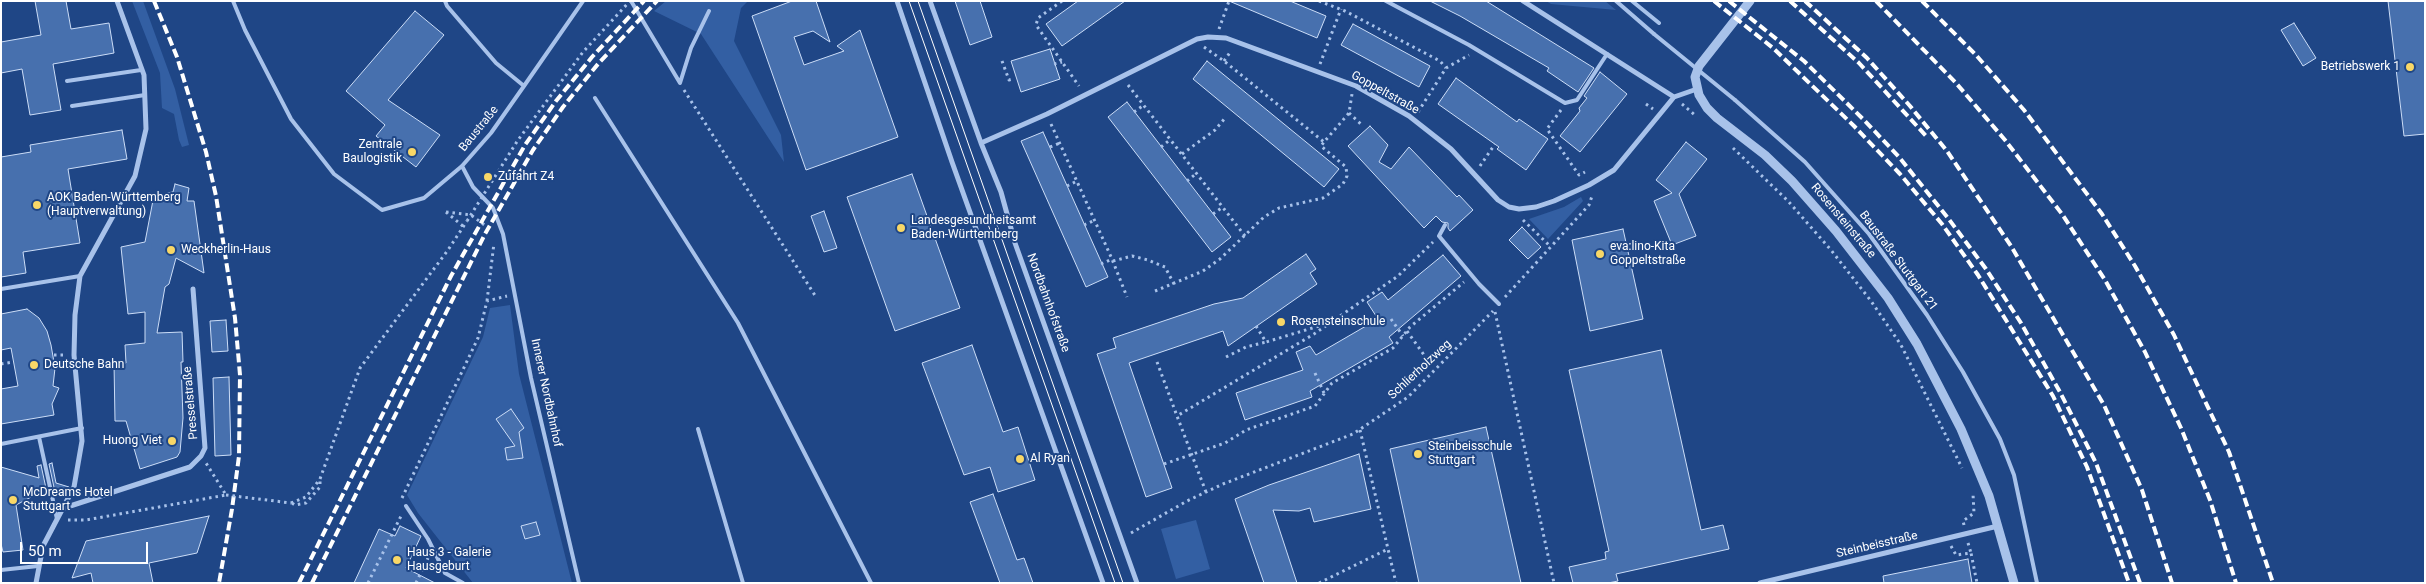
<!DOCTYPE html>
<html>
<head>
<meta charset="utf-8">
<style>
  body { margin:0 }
  #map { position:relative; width:2426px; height:584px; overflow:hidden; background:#1f4686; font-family:Roboto,sans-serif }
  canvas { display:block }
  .frame { position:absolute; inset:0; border:2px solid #fff; pointer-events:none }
  .scale { position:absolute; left:20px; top:542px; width:128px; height:22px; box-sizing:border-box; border:2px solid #fff; border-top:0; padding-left:6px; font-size:15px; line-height:18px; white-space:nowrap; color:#fff; -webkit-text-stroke:4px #1f4686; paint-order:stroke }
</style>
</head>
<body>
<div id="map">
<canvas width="2426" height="584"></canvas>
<div class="frame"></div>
<div class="scale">50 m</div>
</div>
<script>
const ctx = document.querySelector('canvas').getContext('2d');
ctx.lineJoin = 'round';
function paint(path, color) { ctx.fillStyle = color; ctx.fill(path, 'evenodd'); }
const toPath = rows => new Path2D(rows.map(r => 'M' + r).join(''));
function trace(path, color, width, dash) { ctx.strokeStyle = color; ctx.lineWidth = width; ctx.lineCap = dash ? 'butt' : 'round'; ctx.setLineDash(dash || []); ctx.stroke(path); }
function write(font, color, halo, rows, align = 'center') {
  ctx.font = font + ' Roboto,sans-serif'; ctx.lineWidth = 4; ctx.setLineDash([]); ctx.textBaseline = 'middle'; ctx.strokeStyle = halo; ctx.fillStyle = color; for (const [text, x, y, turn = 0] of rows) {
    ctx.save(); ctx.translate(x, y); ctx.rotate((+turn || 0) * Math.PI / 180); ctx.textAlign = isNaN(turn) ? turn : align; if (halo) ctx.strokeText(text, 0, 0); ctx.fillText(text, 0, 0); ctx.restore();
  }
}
paint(toPath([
  [132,1,143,1,175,89,189,145,182,147,179,140,174,114,162,108,160,73],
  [666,1,748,1,741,8,734,41,781,135,784,162,701,34,654,11],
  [1546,1,1605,1,1616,10,1551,4],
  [1581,197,1583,201,1548,239,1529,219,1564,207],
  [510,305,519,374,572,583,473,583,418,513,407,495,483,337,490,308],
  [1196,520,1210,569,1176,579,1161,529]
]), '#335fa3');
const building = toPath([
  [35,1,66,1,71,29,109,23,114,53,53,64,61,110,30,115,22,69,1,73,1,42,41,35,35,1],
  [792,1,816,1,830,42,813,31,794,37,804,65,844,51,837,46,860,30,898,137,806,170,752,16,792,1],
  [955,1,980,1,992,37,970,45,955,1],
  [1078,1,1125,1,1062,46,1046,24,1078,1],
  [1229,1,1290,1,1326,16,1317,38,1229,1],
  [1430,1,1486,1,1594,68,1578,92,1547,71,1549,68,1537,61,1460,16,1430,1],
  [2388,1,2425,1,2425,134,2404,136,2388,1],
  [415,11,444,35,388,100,440,135,416,167,376,136,385,125,346,91,415,11],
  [2294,23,2316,58,2303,66,2281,30,2294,23],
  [1353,24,1430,66,1419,87,1341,45,1353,24],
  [1050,49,1060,79,1021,92,1011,61,1050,49],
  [1207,61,1339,169,1324,187,1193,79,1207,61],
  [1600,72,1627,94,1580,152,1560,136,1580,111,1579,108,1587,98,1584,96,1600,72],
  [1456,78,1517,122,1519,119,1548,139,1526,170,1497,149,1499,147,1438,104,1456,78],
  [1127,102,1231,237,1212,252,1108,117,1127,102],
  [1370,126,1388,145,1379,162,1391,169,1409,147,1457,197,1459,195,1473,210,1450,231,1448,228,1448,223,1442,222,1436,216,1424,228,1348,146,1370,126],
  [122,130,127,159,68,169,80,243,23,252,26,273,1,277,1,157,31,152,30,145,122,130],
  [1043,132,1108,277,1086,287,1021,141,1043,132],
  [1686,142,1707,159,1679,194,1696,236,1672,245,1654,201,1672,193,1656,180,1686,142],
  [912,174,960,308,895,331,847,197,912,174],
  [175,184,189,188,187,201,194,201,204,273,176,258,169,284,165,287,157,333,182,332,183,362,181,362,183,418,180,452,177,457,140,469,126,421,115,421,114,363,126,363,125,345,145,343,145,312,128,314,121,247,145,242,154,195,166,196,167,193,173,192,175,184],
  [824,211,837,248,824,252,811,216,824,211],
  [1522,227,1541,247,1528,259,1509,240,1522,227],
  [1623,229,1643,319,1590,331,1572,240,1623,229],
  [1306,254,1316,269,1310,273,1317,284,1228,346,1223,331,1129,363,1172,488,1146,497,1097,354,1116,348,1113,338,1214,304,1243,298,1306,254],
  [1443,255,1461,276,1389,337,1393,343,1310,391,1312,397,1245,420,1236,393,1303,370,1296,352,1310,346,1316,355,1378,319,1367,302,1382,292,1388,300,1443,255],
  [27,309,39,318,47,331,51,345,55,368,53,386,59,388,52,404,54,415,1,424,1,389,18,386,11,348,1,350,1,314,27,309],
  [226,320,228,351,212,352,210,321,226,320],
  [972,345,1003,432,1018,427,1035,480,998,492,990,467,964,475,922,363,972,345],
  [1661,350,1701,530,1723,525,1729,549,1616,574,1618,581,1608,583,1573,583,1569,567,1606,559,1605,552,1609,551,1569,370,1661,350],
  [229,377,231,455,215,456,213,378,229,377],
  [511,409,524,428,519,432,523,458,507,460,505,448,515,446,496,419,511,409],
  [1486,427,1521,583,1419,583,1390,449,1486,427],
  [1359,454,1371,509,1314,522,1310,508,1299,511,1273,510,1297,583,1264,583,1235,499,1269,485,1359,454],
  [52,463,56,483,69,487,68,490,55,492,49,464,52,463],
  [41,465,47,493,35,495,16,505,23,550,3,552,1,544,1,467,39,478,37,466,41,465],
  [993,494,1017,560,1024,558,1033,583,1000,583,970,502,993,494],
  [209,516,197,553,149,563,153,583,93,583,91,573,72,578,86,541,209,516],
  [536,522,540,535,525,539,521,526,536,522],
  [400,526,421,536,406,568,435,583,354,583,379,529,395,536,400,526],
  [1968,559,1972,583,1884,583,1883,576,1968,559]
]);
paint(building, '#4770ae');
trace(building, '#ccddf7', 1);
trace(toPath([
  [1062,1,1038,18,1036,25,1079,86],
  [1319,1,1345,11,1440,61,1446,68],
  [1219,29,1229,1],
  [1204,47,1224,61,1324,142,1349,113,1352,94],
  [1002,61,1009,80,1013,79],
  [1224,61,1231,51],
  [1054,64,1062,62],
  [1320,64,1341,9],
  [1128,85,1245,236],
  [684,90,816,297],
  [1646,104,1653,109],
  [1682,104,1696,116],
  [1561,110,1547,129,1579,175,1585,172],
  [1134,112,1144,105],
  [1418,112,1446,68,1469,55],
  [1349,113,1363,126],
  [1051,124,1112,259,1127,297],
  [1050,147,1060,143],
  [1161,147,1171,139],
  [1733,148,1788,201,1831,250,1871,301,1901,345,1962,468],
  [1182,154,1215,130,1226,117],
  [1480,166,1495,144],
  [1187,181,1197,173],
  [1067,186,1077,181],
  [446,212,471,215,490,229],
  [446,212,464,227],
  [1213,214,1223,207],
  [1523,220,1551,247],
  [1084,225,1095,220],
  [1113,261,1132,256,1148,260,1165,267,1174,284],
  [1101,264,1112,259],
  [1155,291,1203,271,1220,259,1264,217,1279,208,1323,198,1343,184,1347,176,1346,167,1321,146,1324,142],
  [1505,297,1589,205,1592,196],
  [487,301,494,243],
  [1495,312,1554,583],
  [1391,319,1403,336],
  [1256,326,1266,342,1329,323],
  [1407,331,1424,355],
  [54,355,66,355],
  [1226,357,1246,347,1266,342],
  [1157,362,1177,416],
  [1,364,13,362],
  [1315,373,1324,393],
  [1360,430,1396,583],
  [1164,464,1225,443,1246,430,1315,406,1332,383,1393,348,1410,327,1464,282],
  [1206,492,1177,416,1314,334,1398,276,1433,242],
  [402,498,478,338,487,301,507,296],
  [291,503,306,497,320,479,360,368,448,250,467,221],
  [292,503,295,505,306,503,320,487,320,480],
  [68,520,86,520,226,495,206,463],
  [1964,525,1963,521,1974,513,1973,494],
  [1131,533,1187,501,1223,484,1353,434,1408,397,1493,311],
  [1968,543,1971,553],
  [1951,546,1956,555,1971,553,1977,583],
  [368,583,401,516],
  [416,583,428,558],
  [1319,583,1388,549]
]), '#a8c2ea', 3, [2.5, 4]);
trace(toPath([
  [233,1,245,30,291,119,334,174,382,210,424,198,462,166,491,133,524,86],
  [445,1,447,6,496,63,524,86,583,1],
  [631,1,680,83,691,48,709,11],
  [1386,1,1469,45,1565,103,1577,100,1607,54],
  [1616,1,1654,34],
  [1632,1,1659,23],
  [67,81,141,70],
  [595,98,738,323,871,583],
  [1735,100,1805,162,1869,234,1927,315,1963,372,2000,439,2014,475,2037,583],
  [72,106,145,95],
  [462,166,473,187,493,208,503,234,531,378,579,583],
  [1445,225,1439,236,1479,284,1499,304],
  [1,289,80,276],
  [698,429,743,583],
  [39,437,57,519],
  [1,444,82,428],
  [406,506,428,539,445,573,463,583],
  [1,570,38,566]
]), '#a8c2ea', 4);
trace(toPath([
  [897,1,952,162,1103,583],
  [930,1,981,143,1001,192,1015,243,1137,583],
  [1523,1,1674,97,1697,89],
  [981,143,1047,114,1197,39,1208,37,1226,38,1356,86,1409,116,1451,149,1498,200,1509,207,1519,209,1536,207,1554,201,1589,185,1614,170,1674,97],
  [64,508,190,467,201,456,205,448,193,289],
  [36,583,43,546,74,487,82,441,74,355,75,315,80,276,135,176,146,129,144,75,117,1],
  [1760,583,1998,526]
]), '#a8c2ea', 5);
trace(toPath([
  [1750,1,1699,66,1695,77,1699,95,1707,108,1717,118,1765,155,1792,181,1836,231,1888,298,1917,344,1961,429,1989,496,2014,583]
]), '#a8c2ea', 9);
trace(toPath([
  [909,1,1115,583],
  [918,1,1123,583]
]), '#fff', 1);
trace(toPath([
  [154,1,177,57,206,152,216,196,235,318,240,375,239,456,232,509,219,583],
  [1714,1,1773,48,1854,126,1900,174,1942,224,1978,275,2053,396,2087,467,2129,583],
  [1729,1,1804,61,1865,121,1899,157,1948,218,1986,269,2021,323,2060,392,2096,463,2140,583],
  [1790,1,1859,63,1927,137],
  [1805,1,1867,58,1910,106,1947,151,2011,246,2104,405,2142,490,2172,583],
  [1876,1,1956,83,2005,140,2062,214,2105,280,2145,352,2181,428,2210,500,2236,583],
  [1922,1,1976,55,2024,110,2102,214,2135,266,2174,335,2229,452,2273,583],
  [299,583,451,276,525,145,556,101,592,57,644,1],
  [312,583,485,234,533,150,563,107,598,64,657,1]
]), '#fff', 4, [9, 4]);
trace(toPath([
  [467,221,518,140,583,52,630,1],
  [226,495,291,503]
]), '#a8c2ea', 3, [2.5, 4]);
trace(toPath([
  [1654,34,1735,100]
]), '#a8c2ea', 4);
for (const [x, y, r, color] of [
  [2410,67,5,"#f8d767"],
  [412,152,5,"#f8d767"],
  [488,177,5,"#f8d767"],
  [37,205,5,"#f8d767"],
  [901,228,5,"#f8d767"],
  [171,250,5,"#f8d767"],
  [1600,254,5,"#f8d767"],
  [1281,322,5,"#f8d767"],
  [34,365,5,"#f8d767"],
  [172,441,5,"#f8d767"],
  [1418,454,5,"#f8d767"],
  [1020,459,5,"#f8d767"],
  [13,500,5,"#f8d767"],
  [397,560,5,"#f8d767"]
]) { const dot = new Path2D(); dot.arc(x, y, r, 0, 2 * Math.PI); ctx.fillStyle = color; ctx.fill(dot); trace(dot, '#1f4686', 2); }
write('12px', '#fff', '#1f4686', [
  ["Betriebswerk 1",2400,67,"right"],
  ["Zentrale",402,145,"right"],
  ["Baulogistik",402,159,"right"],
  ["Zufahrt Z4",498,177],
  ["AOK Baden-Württemberg",47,198],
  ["(Hauptverwaltung)",47,212],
  ["Landesgesundheitsamt",911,221],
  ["Baden-Württemberg",911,235],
  ["eva:lino-Kita",1610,247],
  ["Goppeltstraße",1610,261],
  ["Weckherlin-Haus",181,250],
  ["Rosensteinschule",1291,322],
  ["Deutsche Bahn",44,365],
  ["Huong Viet",162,441,"right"],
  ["Steinbeisschule",1428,447],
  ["Stuttgart",1428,461],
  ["Al Ryan",1030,459],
  ["McDreams Hotel",23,493],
  ["Stuttgart",23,507],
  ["Haus 3 - Galerie",407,553],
  ["Hausgeburt",407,567]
], 'left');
write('12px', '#fff', '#1f4686', [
  ["Goppeltstraße",1385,93,29],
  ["Baustraße",479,129,-51],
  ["Rosensteinstraße",1843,221,50],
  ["Baustraße Stuttgart 21",1898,261,53],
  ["Nordbahnhofstraße",1048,303,70],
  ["Schlierholzweg",1420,370,-43],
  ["Innerer Nordbahnhof",546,393,78],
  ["Presselstraße",191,403,-95],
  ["Steinbeisstraße",1877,545,-13]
]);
</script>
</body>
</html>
